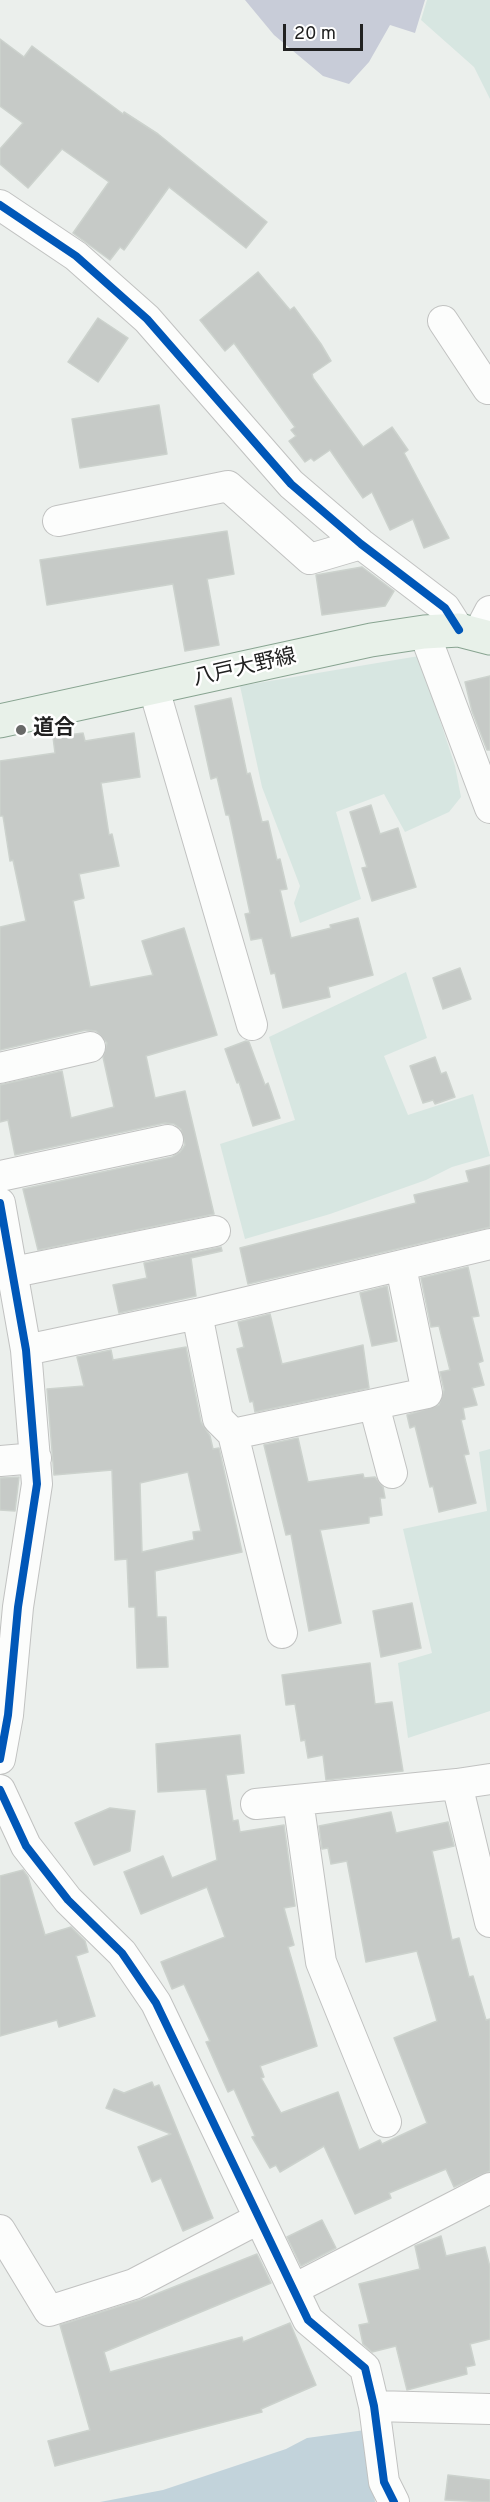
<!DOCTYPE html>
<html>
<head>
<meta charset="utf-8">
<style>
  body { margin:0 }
  #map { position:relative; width:490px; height:2502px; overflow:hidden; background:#ebefec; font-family:Overpass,sans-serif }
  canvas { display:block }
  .scale { position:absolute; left:283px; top:24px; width:80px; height:27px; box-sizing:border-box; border:3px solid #212121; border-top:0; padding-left:8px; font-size:18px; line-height:21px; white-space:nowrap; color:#212121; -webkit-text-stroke:4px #fff; paint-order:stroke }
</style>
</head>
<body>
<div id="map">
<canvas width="490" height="2502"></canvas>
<div class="scale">20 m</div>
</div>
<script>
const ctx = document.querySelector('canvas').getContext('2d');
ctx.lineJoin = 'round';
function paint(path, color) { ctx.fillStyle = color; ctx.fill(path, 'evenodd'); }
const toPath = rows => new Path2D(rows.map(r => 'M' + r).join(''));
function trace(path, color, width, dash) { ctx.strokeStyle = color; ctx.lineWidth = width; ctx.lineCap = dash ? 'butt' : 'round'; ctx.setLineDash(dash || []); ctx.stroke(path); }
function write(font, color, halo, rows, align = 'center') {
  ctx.font = font + ' Overpass,"Noto Sans JP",sans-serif'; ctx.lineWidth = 5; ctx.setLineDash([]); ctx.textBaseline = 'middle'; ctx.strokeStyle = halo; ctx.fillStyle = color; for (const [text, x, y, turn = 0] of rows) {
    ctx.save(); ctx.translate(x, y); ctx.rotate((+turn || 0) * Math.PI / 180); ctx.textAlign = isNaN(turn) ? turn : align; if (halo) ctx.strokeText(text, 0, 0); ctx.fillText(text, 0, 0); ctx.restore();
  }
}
paint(toPath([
  [427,0,490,0,490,99,474,67,421,20],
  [419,656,455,766,461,797,449,812,405,832,384,794,336,812,361,899,300,923,294,903,300,886,262,787,240,686],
  [406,972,427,1038,384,1056,408,1115,473,1094,490,1156,452,1167,426,1180,330,1214,245,1239,220,1144,295,1120,269,1037],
  [490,1449,490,1711,408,1738,398,1663,432,1653,403,1529,487,1511,479,1452]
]), '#d7e6e1');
paint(toPath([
  [365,2430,375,2502,100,2502,163,2490,286,2449,307,2438]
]), '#c2d3db');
paint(toPath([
  [245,0,425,0,415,33,390,25,369,62,349,84,323,76,274,35]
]), '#c8ccd8');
const building = toPath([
  [0,39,24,57,32,46,123,114,124,112,158,134,267,222,246,248,169,187,124,250,120,247,110,260,73,233,109,182,62,149,28,188,0,164,0,149,23,123,0,106,0,39],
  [258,272,290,310,294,307,321,344,331,361,312,374,313,378,363,447,392,427,408,450,404,453,449,538,424,548,413,519,390,530,372,492,363,498,330,450,314,461,311,458,305,462,289,441,296,436,291,430,295,427,234,343,225,351,200,320,258,272],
  [98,318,128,338,98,382,68,362,98,318],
  [159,405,167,454,80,468,72,419,159,405],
  [227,531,234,574,207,579,219,645,185,651,173,584,47,605,40,560,227,531],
  [362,567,394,591,385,606,322,615,316,575,362,567],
  [490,676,490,750,487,750,472,711,465,682,490,676],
  [231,698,247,774,250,773,262,822,268,821,277,860,280,859,287,889,280,890,291,938,331,928,330,925,358,918,373,975,328,987,330,997,283,1008,275,973,271,974,262,938,251,940,245,914,250,913,229,815,226,815,217,777,211,779,195,706,231,698],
  [83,733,85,741,134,733,140,777,101,783,109,835,112,834,119,866,79,874,84,898,73,901,90,987,153,975,142,941,184,928,217,1035,146,1056,155,1098,185,1091,214,1214,38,1250,23,1189,172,1157,180,1152,185,1145,181,1129,174,1124,165,1123,15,1155,8,1120,0,1122,0,1085,62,1071,71,1118,114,1107,103,1057,107,1043,96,1031,86,1030,0,1050,0,927,26,921,13,860,10,861,3,816,0,816,0,761,55,753,53,737,83,733],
  [371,805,380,834,398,828,416,887,372,901,362,868,367,867,350,812,371,805],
  [460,968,471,999,443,1009,433,978,460,968],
  [246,1041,249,1042,265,1085,268,1083,280,1118,253,1126,239,1082,237,1083,225,1049,246,1041],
  [435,1057,441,1074,446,1072,455,1097,435,1104,433,1100,423,1103,410,1066,435,1057],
  [490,1165,490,1227,248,1284,240,1248,416,1203,414,1195,469,1182,466,1171,490,1165],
  [221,1247,222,1251,191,1258,196,1296,119,1313,113,1285,147,1278,144,1263,221,1247],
  [468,1267,479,1316,472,1317,483,1361,478,1363,484,1385,472,1388,477,1405,463,1408,465,1419,461,1420,469,1454,464,1455,476,1503,439,1512,433,1486,430,1487,415,1426,410,1428,407,1415,439,1405,444,1390,440,1372,450,1370,439,1326,431,1327,421,1278,468,1267],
  [387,1286,397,1341,372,1346,360,1293,387,1286],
  [270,1314,282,1364,363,1345,369,1388,255,1412,253,1401,250,1402,237,1349,244,1347,238,1322,270,1314],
  [186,1347,201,1422,210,1436,213,1449,219,1448,242,1552,155,1571,157,1617,166,1617,168,1667,137,1668,135,1607,129,1607,127,1559,115,1560,112,1470,54,1475,47,1389,84,1386,77,1357,111,1350,113,1360,186,1347],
  [188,1472,201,1531,193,1532,194,1540,142,1552,140,1483,188,1472],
  [298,1438,308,1482,363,1474,364,1478,375,1477,383,1487,385,1498,380,1498,382,1515,369,1517,369,1523,320,1530,341,1623,309,1631,291,1534,286,1535,264,1445,298,1438],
  [19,1477,15,1511,0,1510,0,1478,19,1477],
  [412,1603,421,1648,381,1657,373,1611,412,1603],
  [370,1663,375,1704,392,1702,403,1771,326,1780,323,1755,308,1758,305,1740,301,1741,295,1704,286,1705,282,1675,370,1663],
  [240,1735,244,1773,226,1775,233,1821,238,1820,240,1832,284,1825,295,1906,284,1908,294,1945,288,1947,317,2046,260,2066,264,2077,261,2078,281,2113,338,2092,359,2150,380,2140,382,2144,427,2123,394,2038,437,2021,417,1951,366,1962,347,1861,331,1864,328,1848,322,1849,319,1826,391,1812,396,1833,448,1822,454,1846,432,1851,452,1940,459,1938,469,1977,473,1976,486,2020,490,2019,490,2171,454,2187,446,2169,389,2193,391,2198,355,2214,324,2146,280,2172,276,2165,270,2168,252,2137,255,2136,234,2089,228,2092,206,2042,210,2041,184,1984,172,1989,161,1962,225,1937,207,1887,141,1914,124,1872,163,1856,172,1878,217,1860,206,1789,158,1792,156,1744,240,1735],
  [110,1808,135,1811,130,1851,94,1865,75,1823,110,1808],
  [23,1870,28,1877,45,1935,71,1927,85,1941,88,1952,76,1956,95,2016,59,2027,57,2020,0,2036,0,1876,23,1870],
  [152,2082,154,2087,159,2085,213,2218,183,2231,161,2178,152,2182,138,2147,171,2134,106,2108,114,2089,124,2093,152,2082],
  [322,2220,336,2248,301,2266,287,2237,322,2220],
  [441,2236,446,2256,485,2247,490,2267,490,2339,470,2344,475,2365,466,2367,467,2374,407,2390,396,2346,372,2352,363,2344,359,2325,369,2323,359,2284,420,2269,415,2246,441,2236],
  [257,2254,271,2283,104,2352,110,2372,242,2337,243,2342,290,2323,316,2385,261,2409,262,2412,55,2466,48,2441,90,2430,60,2325,146,2298,257,2254],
  [448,2475,490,2480,490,2502,445,2500,448,2475]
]);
paint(building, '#c6cac7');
trace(building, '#ccd2cd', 1.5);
const minor = toPath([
  [0,205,76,256,147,319,291,484,361,544,445,608,459,630],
  [443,321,488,389,490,388],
  [58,521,228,486,310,559,361,544],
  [424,632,490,808],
  [478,634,490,611],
  [154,689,252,1025],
  [0,1068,90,1047],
  [0,1176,168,1140],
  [0,1203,26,1350,37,1484,18,1607,8,1715,0,1759],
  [14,1272,215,1231],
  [197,1314,218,1419,233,1434,282,1633],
  [26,1350,197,1314,490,1244],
  [374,1405,392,1473],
  [233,1434,427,1393,401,1267],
  [0,1461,36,1458],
  [490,1779,457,1784,490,1922],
  [0,1790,26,1846,68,1900,122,1953,156,2003,308,2320,365,2368,374,2406,384,2482,394,2502],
  [298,1800,321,1962,386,2122],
  [256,1804,457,1784],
  [0,2230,49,2311,134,2284,258,2219],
  [294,2289,490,2188],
  [374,2406,490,2409]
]);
const major = toPath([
  [0,721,371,640,424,632,459,630,490,638]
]);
trace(minor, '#c1c2c1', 32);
trace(major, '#88a491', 35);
trace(minor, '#fcfdfc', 30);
trace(major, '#e8f1e9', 33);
trace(toPath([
  [0,205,76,256,147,319,291,484,361,544,445,608,459,630],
  [0,1203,26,1350,37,1484,18,1607,8,1715,0,1759],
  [0,1790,26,1846,68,1900,122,1953,156,2003,308,2320,365,2368,374,2406,384,2482,394,2502]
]), '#0057b8', 8);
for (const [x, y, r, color] of [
  [21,730,6,"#686968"]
]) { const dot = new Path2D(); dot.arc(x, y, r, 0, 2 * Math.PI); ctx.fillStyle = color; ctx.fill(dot); trace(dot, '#fff', 2); }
write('21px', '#212121', '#fff', [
  ["八戸大野線",245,669,-13]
]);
write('bold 21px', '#212121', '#fff', [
  ["道合",33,730]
], 'left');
</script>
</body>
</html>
